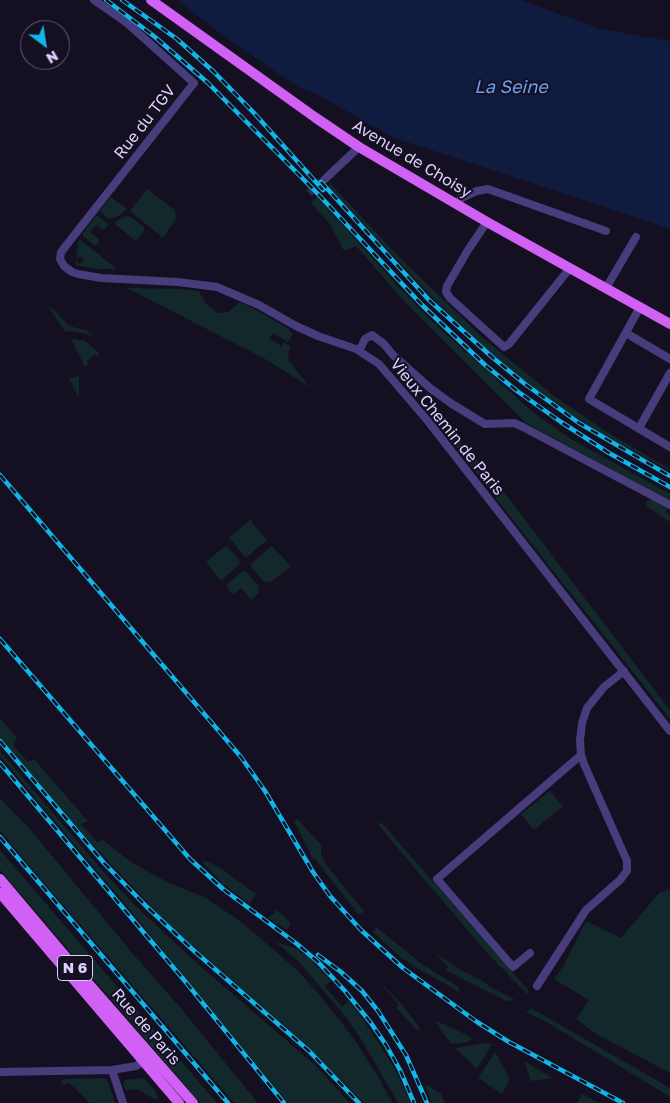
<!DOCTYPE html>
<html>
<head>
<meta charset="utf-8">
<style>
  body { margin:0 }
  #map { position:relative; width:670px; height:1103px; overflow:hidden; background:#140f21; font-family:"Golos Text",sans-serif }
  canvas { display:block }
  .north { position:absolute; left:20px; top:20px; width:50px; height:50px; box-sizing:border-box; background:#140f21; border:1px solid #645d79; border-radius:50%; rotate:149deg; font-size:14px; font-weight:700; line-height:20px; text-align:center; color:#dcd1fc }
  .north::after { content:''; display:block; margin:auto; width:18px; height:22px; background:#10b6e9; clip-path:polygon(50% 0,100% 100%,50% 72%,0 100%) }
</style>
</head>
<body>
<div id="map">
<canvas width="670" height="1103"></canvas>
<div class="north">N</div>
</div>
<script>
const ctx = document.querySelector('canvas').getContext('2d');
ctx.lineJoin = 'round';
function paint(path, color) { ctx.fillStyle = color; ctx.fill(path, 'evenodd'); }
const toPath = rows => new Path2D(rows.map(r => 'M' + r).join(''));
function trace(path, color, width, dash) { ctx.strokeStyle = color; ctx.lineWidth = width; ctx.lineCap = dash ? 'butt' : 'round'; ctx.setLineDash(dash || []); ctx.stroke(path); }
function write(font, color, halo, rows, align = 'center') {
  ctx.font = font + ' "Golos Text",sans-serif'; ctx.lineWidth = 4; ctx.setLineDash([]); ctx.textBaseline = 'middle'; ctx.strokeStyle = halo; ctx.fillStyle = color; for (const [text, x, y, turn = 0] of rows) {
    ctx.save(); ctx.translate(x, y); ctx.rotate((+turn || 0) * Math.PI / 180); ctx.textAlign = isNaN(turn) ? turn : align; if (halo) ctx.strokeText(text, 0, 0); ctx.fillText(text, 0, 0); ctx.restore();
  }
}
paint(toPath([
  [329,182,396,254,483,338,553,395,604,430,670,469,670,471,597,431,548,399,486,349,443,309,329,187],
  [147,189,175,210,176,219,163,238,130,211],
  [111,197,127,209,119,216,109,219,100,211],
  [317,197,397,285,438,327,534,413,571,439,670,494,670,501,526,423,404,301,356,246,344,251,330,224,311,203],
  [96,216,98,216,109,225,104,230,96,225,90,232,100,240,95,246,83,236,82,234],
  [126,216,131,217,144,227,144,231,136,241,116,225,115,222],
  [79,239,81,240,117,269,96,269,76,265,76,260,79,264,84,260,82,257,76,257],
  [127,288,182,289,199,291,206,304,218,313,228,312,240,302,264,314,288,329,293,334,288,342,273,333,269,338,281,346,284,342,291,347,288,354,289,361,310,387,265,359],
  [47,305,54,310,69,326,86,330,95,338,83,333,65,331],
  [71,339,84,340,100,354,97,356,95,354,87,361,89,364,85,367],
  [79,376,79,398,69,378],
  [431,414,466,447,494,479,670,710,670,719,516,524],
  [651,499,668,508,666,512,670,515,670,522,646,506,647,504,645,502],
  [255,516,251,521,267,540,246,558,229,538],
  [272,546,291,566,270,583,268,581,264,582,252,567,251,564],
  [224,547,228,547,240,561,239,565,221,581,206,562],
  [246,571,259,587,258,590,259,593,251,600,241,588,233,595,226,586,241,572],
  [0,718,17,738,13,745,28,762,34,759,88,821,81,824,97,842,103,840,131,862,167,882,206,898,240,921,296,969,320,995,354,1039,379,1078,392,1103,364,1103,304,1043,168,924,75,826,0,737],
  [0,751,107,876,139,909,198,964,315,1065,350,1103,288,1103,134,915,0,756],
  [550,791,563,806,534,830,521,814],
  [0,798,29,828,134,955,180,1007,258,1103,234,1103,21,856,0,831],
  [298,819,321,845,321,855,327,866,364,911,359,915,315,859,313,859,294,821],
  [381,822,529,991,527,994,489,955,400,851,379,825],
  [0,850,217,1103,200,1103,0,870],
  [204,860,222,869,256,894,249,904,222,883,203,863],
  [670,889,670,1073,596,1034,576,1019,589,1000,554,979,564,965,586,921,621,938,659,893],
  [277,910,291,923,287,930,268,918],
  [376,927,422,964,459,987,459,992,417,968,400,957,373,932],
  [276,942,294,948,307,956,331,981,325,986,342,1007,349,1001,365,1022,394,1067,411,1103,398,1103,361,1039,345,1016,299,962],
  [435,953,459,969,486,983,490,987,515,1000,506,1001,445,970,448,967],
  [373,974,404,1007,420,1028,418,1031,396,1008,399,1005],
  [531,1008,670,1088,670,1097,555,1027,526,1012],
  [434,1020,457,1030,472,1038,469,1042,451,1044],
  [486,1043,492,1044,477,1069,455,1048],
  [495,1052,510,1079,502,1094,478,1078],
  [524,1061,553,1078,531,1081],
  [104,1078,108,1082,115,1103,90,1103,68,1082,65,1085,60,1081,65,1079],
  [142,1078,147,1081,156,1092,158,1099,154,1099,139,1090,132,1089,126,1091,123,1084,125,1080],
  [425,1084,441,1094,445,1103,431,1103],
  [582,1094,599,1103,577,1103]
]), '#12282a');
paint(toPath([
  [177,0,521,0,601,29,670,41,670,229,392,137,315,93,298,87,226,38]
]), '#0f1b3f');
trace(toPath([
  [309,193,325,179]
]), '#322c42', 8, [8, 4]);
trace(toPath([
  [94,0,127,23,194,83,61,252,60,259,64,266,72,272,78,274,101,278,178,282,217,287,259,305,296,326,318,336,356,349,379,364,427,420,670,731],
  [325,179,359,147],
  [458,204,461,198,477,191,488,189,606,231],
  [487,222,468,250,447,286,446,292,450,298,504,347,509,344,570,268],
  [606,288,636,237],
  [640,307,589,399,670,447],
  [626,333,670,359],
  [359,351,365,339,372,335,384,344,393,355,430,388,452,404,485,424,514,423,523,427,670,505],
  [639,428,670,373],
  [530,953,513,967,437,879,581,755],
  [537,986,586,910,620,880,627,871,627,861,584,764,581,755,580,740,582,723,587,708,604,687,624,671],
  [112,1070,123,1103],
  [0,1072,112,1070,136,1066,148,1059]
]), '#483d7c', 8);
trace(toPath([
  [151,0,316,118,359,147,487,222,670,324],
  [0,879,81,975,193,1103],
  [0,893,179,1103]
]), '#d160f4', 10);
const rail = toPath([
  [106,0,155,37,208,83,318,194,422,305,485,365,517,391,561,422,609,453,670,487],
  [122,0,177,39,214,72,254,113,323,190],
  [321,182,429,300,492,357,525,384,579,423,670,476],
  [0,475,241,757,265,791,313,872,330,896,361,930,403,968,477,1022,509,1042,623,1103],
  [0,639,190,859,223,889,297,944,318,962,345,991,371,1023,386,1045,400,1070,414,1103],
  [0,741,104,863,147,907,192,949,309,1051,359,1103],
  [0,763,184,980,284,1103],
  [0,837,228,1103],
  [318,955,341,972,362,991,378,1011,406,1055,427,1103]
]);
trace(rail, '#10b6e9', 4.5);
trace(rail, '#140f21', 2.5, [8]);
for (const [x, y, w] of [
  [75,968,35]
]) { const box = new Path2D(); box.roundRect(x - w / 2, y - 12.5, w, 25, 4); ctx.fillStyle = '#140f21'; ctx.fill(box); trace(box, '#dcd1fc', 1); }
write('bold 15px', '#dcd1fc', null, [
  ["N 6",75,968]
]);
write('16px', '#dcd1fc', '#140f21', [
  ["Rue du TGV",145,122,-52],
  ["Avenue de Choisy",412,159,31],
  ["Vieux Chemin de Paris",447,427,51],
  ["Rue de Paris",146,1027,49]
]);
write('italic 18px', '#67a0f4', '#140f21', [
  ["La Seine",511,87]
]);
</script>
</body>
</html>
